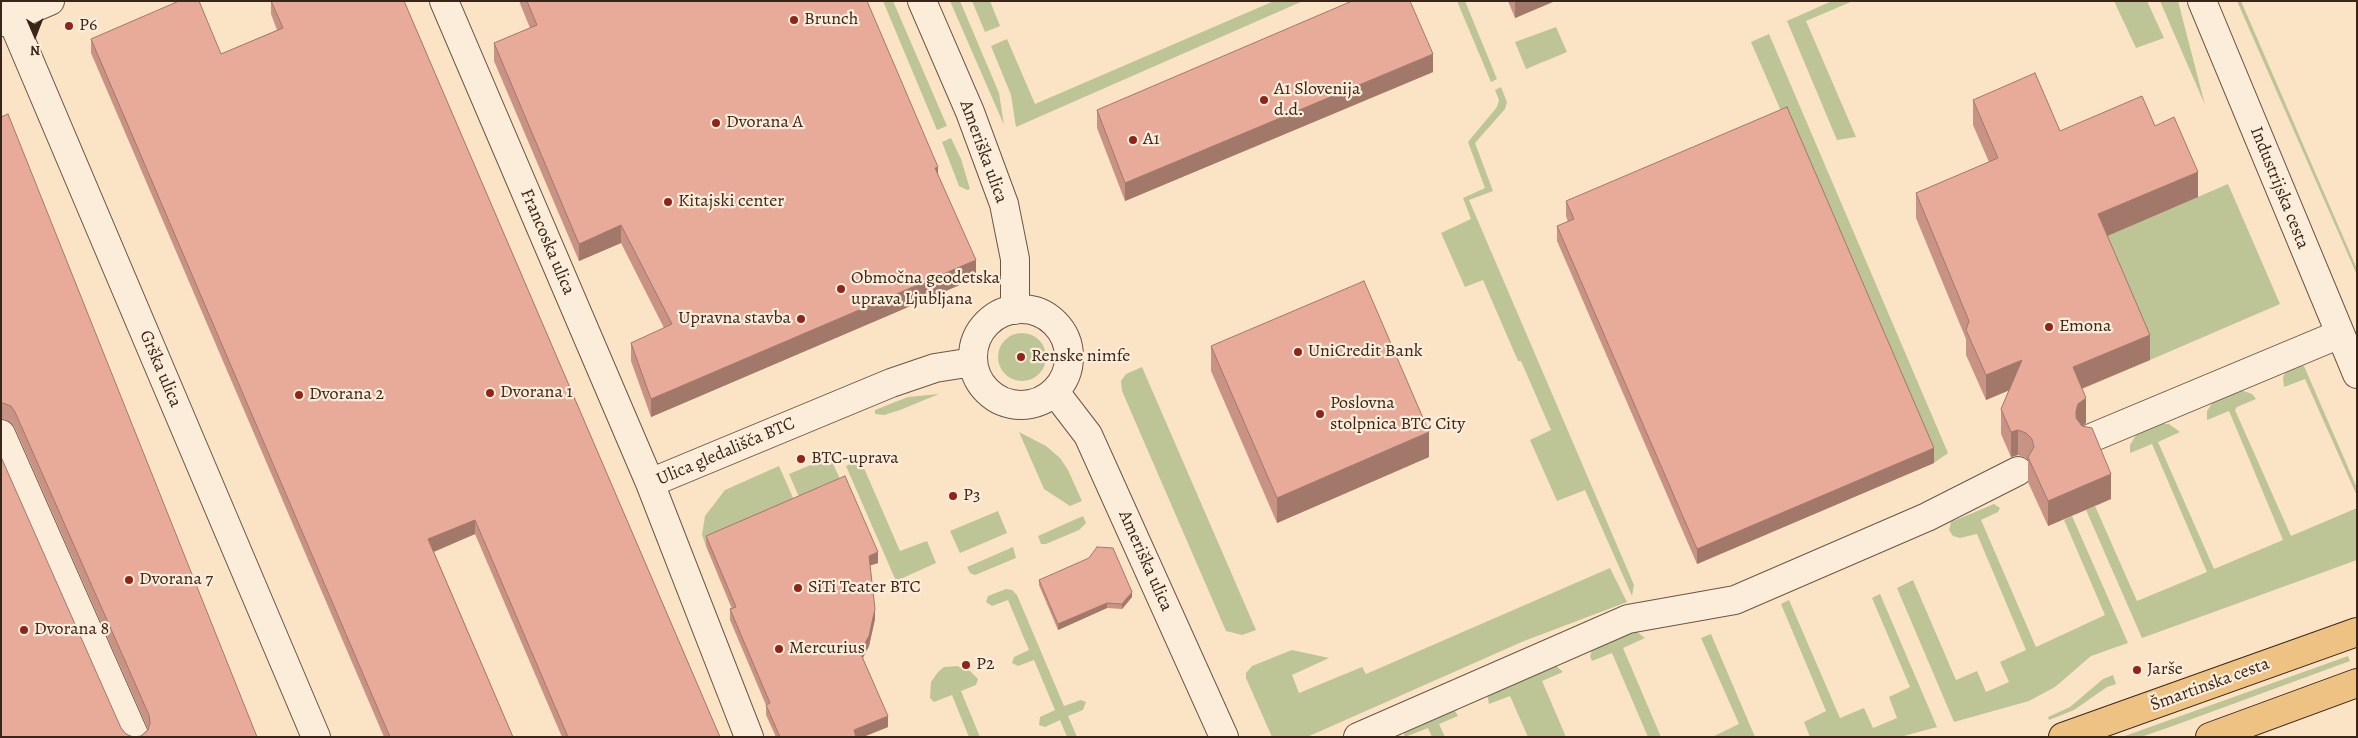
<!DOCTYPE html>
<html>
<head>
<meta charset="utf-8">
<style>
  body { margin:0 }
  #map { position:relative; width:2358px; height:738px; overflow:hidden; background:#fbe4c6; font-family:Alegreya,serif }
  canvas { display:block }
  .frame { position:absolute; inset:0; border:2px solid #3a2619; pointer-events:none }
  .north { position:absolute; left:10px; top:10px; width:50px; height:50px; -webkit-text-stroke:4px #fcedda; paint-order:stroke; rotate:179deg; font-size:14px; font-weight:700; line-height:20px; text-align:center; color:#3a2619 }
  .north::after { content:''; display:block; margin:auto; width:18px; height:22px; background:#3a2619; clip-path:polygon(50% 0,100% 100%,50% 72%,0 100%) }
</style>
</head>
<body>
<div id="map">
<canvas width="2358" height="738"></canvas>
<div class="frame"></div>
<div class="north">N</div>
</div>
<script>
const ctx = document.querySelector('canvas').getContext('2d');
ctx.lineJoin = 'round';
function paint(path, color) { ctx.fillStyle = color; ctx.fill(path, 'evenodd'); }
const toPath = rows => new Path2D(rows.map(r => 'M' + r).join(''));
function trace(path, color, width, dash) { ctx.strokeStyle = color; ctx.lineWidth = width; ctx.lineCap = dash ? 'butt' : 'round'; ctx.setLineDash(dash || []); ctx.stroke(path); }
function write(font, color, halo, rows, align = 'center') {
  ctx.font = font + ' Alegreya,serif'; ctx.lineWidth = 4.5; ctx.setLineDash([]); ctx.textBaseline = 'middle'; ctx.strokeStyle = halo; ctx.fillStyle = color; for (const [text, x, y, turn = 0] of rows) {
    ctx.save(); ctx.translate(x, y); ctx.rotate((+turn || 0) * Math.PI / 180); ctx.textAlign = isNaN(turn) ? turn : align; if (halo) ctx.strokeText(text, 0, 0); ctx.fillText(text, 0, 0); ctx.restore();
  }
}
paint(toPath([
  [883,1,893,1,947,126,937,130],
  [950,1,960,1,999,93,1004,125],
  [972,1,990,1,1000,26,985,32],
  [1274,1,1303,1,1016,127,1011,95,991,46,1007,39,1035,104],
  [1457,1,1465,1,1497,79,1491,82],
  [1832,1,1853,1,1806,21,1856,137,1837,140,1787,21],
  [2114,1,2147,1,2164,38,2136,48],
  [2160,1,2178,1,2205,105],
  [2237,1,2241,1,2357,269,2357,275],
  [1556,27,1567,52,1526,69,1515,42],
  [1769,34,1948,453,1934,463,1751,42],
  [1501,87,1507,102,1505,109,1475,143,1493,191,1469,200,1634,585,1632,596,1585,490,1557,501,1530,440,1551,430,1521,361,1518,361,1483,280,1465,287,1441,233,1471,219,1463,198,1485,188,1468,142,1497,107,1499,100,1495,90],
  [951,138,961,159,970,189,967,190,959,186,942,142],
  [2228,184,2280,304,2150,360,2115,279,2093,242],
  '998 357a24 24 0 1 1 48 0a24 24 0 1 1-48 0Z',
  [2299,366,2304,366,2357,488,2357,496,2305,379,2284,387,2283,377,2286,371],
  [1142,367,1256,630,1242,635,1226,631,1122,391,1121,381,1126,374],
  [2241,390,2252,394,2256,399,2237,407,2235,410,2291,536,2357,508,2357,560,2142,638,2086,510,2095,506,2137,601,2207,572,2152,444,2130,453,2130,445,2136,435,2163,424,2169,424,2180,432,2158,442,2214,569,2283,540,2229,411,2207,420,2207,411,2213,402],
  [939,394,900,410,884,415,875,414,875,410,908,397],
  [1019,432,1046,446,1060,458,1068,470,1082,501,1070,506,1044,489],
  [830,457,840,479,799,497,789,474],
  [860,459,900,551,927,541,936,563,896,581,846,466],
  [779,466,797,507,706,546,702,535,705,516,725,490],
  [1994,504,2000,508,1998,512,1981,520,2036,647,2105,615,2064,520,2072,516,2128,643,2091,656,2055,687,2029,701,1954,722,1897,588,1913,580,1956,680,1977,671,1986,692,2009,682,2000,662,2026,650,1977,534,1960,538,1953,536,1949,530,1951,522],
  [998,511,1007,533,960,553,950,531],
  [1083,516,1086,523,1079,530,1046,544,1041,544,1038,536],
  [1013,547,1016,558,975,575,970,573,967,567],
  [1610,568,1627,602,1524,641,1307,737,1272,737,1246,678,1246,673,1252,666,1292,650,1329,658,1292,675,1299,693,1362,667,1366,674],
  [1006,589,1012,590,1017,595,1064,706,1081,700,1086,702,1083,710,1068,716,1077,737,1067,737,1060,720,1045,727,1039,725,1040,717,1055,710,1034,660,1018,666,1012,663,1014,657,1029,650,1008,600,992,606,986,602,988,596],
  [1880,594,1937,727,1900,737,1810,737,1804,722,1826,711,1781,604,1789,600,1840,718,1864,708,1873,728,1897,718,1889,697,1910,687,1872,598],
  [1637,632,1645,638,1623,648,1661,737,1648,737,1612,653,1592,661,1590,656,1593,648,1610,639],
  [1711,634,1755,737,1712,737,1739,724,1701,638],
  [2348,656,2350,661,2170,727,2141,737,2122,737],
  [1555,665,1563,672,1542,681,1566,737,1528,737,1510,696,1489,704,1487,694],
  [957,666,970,671,978,679,976,685,961,691,980,737,969,737,952,695,934,702,930,698,931,682,938,672,944,667],
  [2113,675,2116,684,2107,687,2074,710,2049,720,2048,717,2070,707,2103,679],
  [1451,710,1455,711,1458,716,1439,724,1445,737,1432,737,1428,728,1405,737,1404,734,1404,729]
]), '#bdc496');
const minor = toPath([
  [4,1,316,737],
  [444,1,650,483,749,737],
  [922,1,970,112,1004,204,1015,259,1015,310],
  [2202,1,2357,374],
  [1,22,50,1],
  '973 357a48 48 0 1 1 96 0a48 48 0 1 1-96 0Z',
  [1055,392,1088,435,1224,737],
  [1,434,135,737],
  [2091,438,2340,334],
  [650,483,891,383,935,368,973,362],
  [1358,737,1628,619,1735,600,1927,517,2018,471]
]);
const major = toPath([
  [2063,737,2357,632],
  [2210,737,2357,683]
]);
trace(minor, '#6a5644', 30);
trace(major, '#3a2619', 30);
trace(minor, '#fcedda', 28);
trace(major, '#eec283', 28);
paint(toPath([
  [271,1,404,1,720,737,562,737,475,534,434,552,513,737,384,737,91,53,91,39,221,54,277,30,271,14],
  [519,1,867,1,938,175,976,278,651,417,631,361,631,343,664,328,621,243,579,261,494,61,494,43,530,28],
  [1508,1,1555,1,1515,18],
  [1433,72,1125,201,1097,128,1097,110],
  [1973,100,2060,131,2155,126,2198,197,2107,236,2150,360,2082,389,2086,423,2083,426,2111,499,2048,526,2028,482,2028,460,2026,458,2018,455,2011,457,2001,434,2001,409,2009,390,1986,400,1966,355,1966,339,1916,218,1916,193,1989,162,1973,125],
  [1,117,257,737,1,737,121,728,126,734,133,737,141,736,148,729,15,428,11,422,3,419,1,419],
  [1566,201,1934,463,1697,564,1557,241,1557,226,1568,222,1566,216],
  [1211,346,1429,457,1277,523,1211,371],
  [706,536,878,563,870,565,875,619,869,646,863,658,888,727,863,737,776,737,766,715,766,705,730,620,730,609,732,609,706,546],
  [1039,580,1132,597,1122,609,1107,608,1058,630,1039,585]
]), '#c89384');
paint(toPath([
  [1515,1,1555,1,1515,18],
  [1433,54,1433,72,1125,201,1125,183],
  [938,167,938,185,935,168],
  [2198,172,2198,197,2098,240,2098,214],
  [621,225,621,243,579,261,579,244],
  [976,260,976,278,651,417,651,399],
  [2150,335,2150,360,2073,392,2073,367],
  [2022,360,2022,385,1986,400,1986,375],
  [2086,398,2086,423,2078,429,2076,411,2078,404],
  [2018,430,2018,455,2011,457,2011,432],
  [1429,432,1429,457,1277,523,1277,498],
  [1934,448,1934,463,1697,564,1697,549],
  [2111,474,2111,499,2048,526,2048,501],
  [475,520,475,534,428,554,428,539],
  [878,552,878,563,869,566,869,556],
  [1132,592,1132,597,1122,609,1122,604],
  [1107,603,1107,608,1058,630,1058,624],
  [875,609,875,619,869,646,860,663,860,652],
  [888,716,888,727,863,737,854,737,854,730]
]), '#a2786b');
const building = toPath([
  [179,1,199,1,221,54,283,28,271,1,404,1,720,737,568,737,475,520,428,539,513,737,390,737,91,39,179,1],
  [527,1,867,1,938,167,935,168,976,260,651,399,631,343,672,324,621,225,579,244,494,43,537,25,527,1],
  [1352,1,1410,1,1433,54,1125,183,1097,110,1352,1],
  [2035,73,2060,131,2142,96,2155,126,2174,117,2198,172,2098,214,2150,335,2073,367,2086,398,2078,404,2076,411,2076,418,2082,426,2092,428,2111,474,2048,501,2028,457,2034,447,2032,439,2026,433,2018,430,2011,432,2001,409,2022,360,1986,375,1966,330,1969,321,1916,193,1998,158,1973,100,2035,73],
  [1787,107,1934,448,1697,549,1557,226,1574,219,1566,201,1787,107],
  [8,114,257,737,1,737,1,457,121,728,126,734,133,737,141,736,148,730,150,723,149,715,15,412,11,406,3,403,1,403,1,117,8,114],
  [1364,281,1429,432,1277,498,1211,346,1364,281],
  [845,476,878,552,869,556,875,609,869,636,860,652,888,716,854,730,856,737,780,737,766,705,770,703,730,609,736,607,706,536,845,476],
  [1097,547,1113,548,1132,592,1122,604,1107,603,1058,624,1039,580,1089,558,1097,547]
]);
paint(building, '#e8ab99');
trace(building, '#a2786b', 1);
for (const [x, y, r, color] of [
  [794,20,5,"#8f2418"],
  [69,26,5,"#8f2418"],
  [1264,100,5,"#8f2418"],
  [716,123,5,"#8f2418"],
  [1133,140,5,"#8f2418"],
  [668,202,5,"#8f2418"],
  [841,289,5,"#8f2418"],
  [801,319,5,"#8f2418"],
  [2049,327,5,"#8f2418"],
  [1298,352,5,"#8f2418"],
  [1021,357,5,"#8f2418"],
  [490,393,5,"#8f2418"],
  [299,395,5,"#8f2418"],
  [1320,414,5,"#8f2418"],
  [801,459,5,"#8f2418"],
  [953,496,5,"#8f2418"],
  [129,580,5,"#8f2418"],
  [798,588,5,"#8f2418"],
  [24,630,5,"#8f2418"],
  [779,649,5,"#8f2418"],
  [966,665,5,"#8f2418"],
  [2137,670,5,"#8f2418"]
]) { const dot = new Path2D(); dot.arc(x, y, r, 0, 2 * Math.PI); ctx.fillStyle = color; ctx.fill(dot); trace(dot, '#fcedda', 2); }
write('18px', '#3a2619', '#fcedda', [
  ["Brunch",804,20],
  ["P6",79,26],
  ["A1 Slovenija",1274,90],
  ["d.d.",1274,111],
  ["Dvorana A",726,123],
  ["A1",1143,140],
  ["Kitajski center",678,202],
  ["Območna geodetska",851,279],
  ["uprava Ljubljana",851,300],
  ["Upravna stavba",791,319,"right"],
  ["Emona",2059,327],
  ["UniCredit Bank",1308,352],
  ["Renske nimfe",1031,357],
  ["Dvorana 1",500,393],
  ["Dvorana 2",309,395],
  ["Poslovna",1330,404],
  ["stolpnica BTC City",1330,425],
  ["BTC-uprava",811,459],
  ["P3",963,496],
  ["Dvorana 7",139,580],
  ["SiTi Teater BTC",808,588],
  ["Dvorana 8",34,630],
  ["Mercurius",789,649],
  ["P2",976,665],
  ["Jarše",2147,670]
], 'left');
write('18px', '#3a2619', '#fcedda', [
  ["Ameriška ulica",983,152,70],
  ["Industrijska cesta",2279,188,68],
  ["Francoska ulica",547,242,67],
  ["Grška ulica",160,369,67],
  ["Ulica gledališča BTC",726,452,-23],
  ["Ameriška ulica",1145,561,66],
  ["Šmartinska cesta",2210,685,-20]
]);
</script>
</body>
</html>
